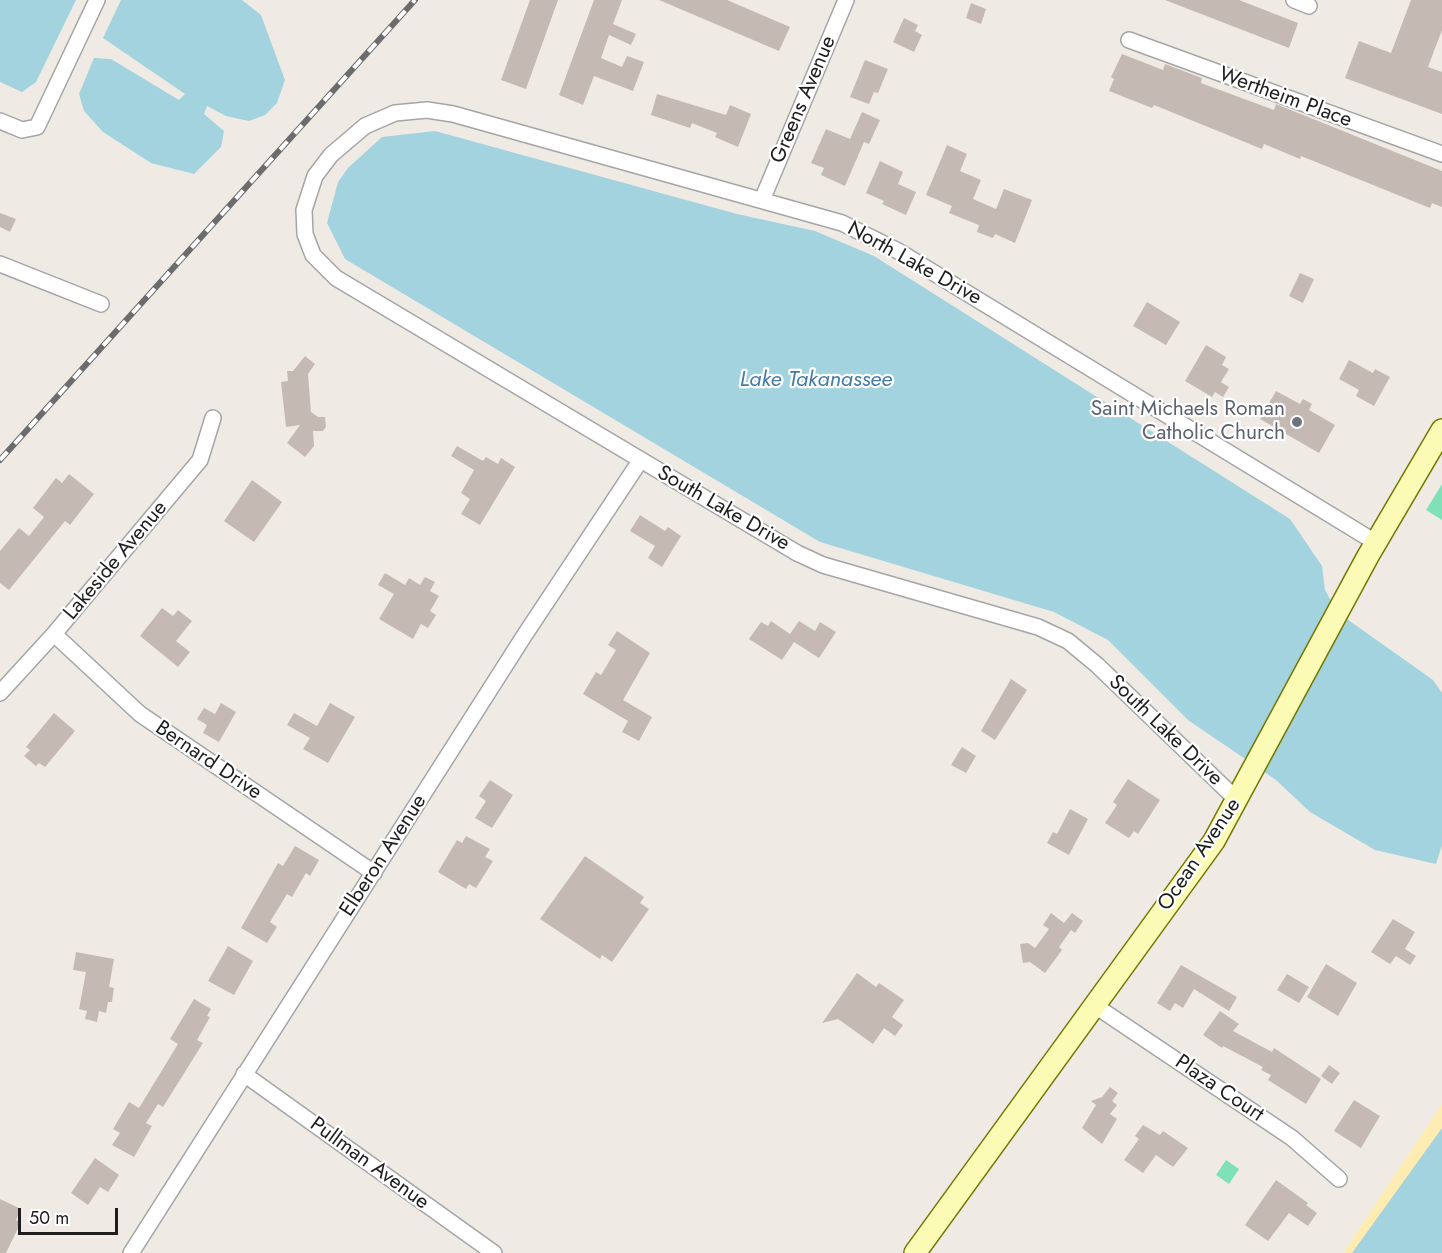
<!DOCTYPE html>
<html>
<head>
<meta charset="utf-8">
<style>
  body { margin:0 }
  #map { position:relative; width:1442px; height:1253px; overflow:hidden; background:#efebe4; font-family:Jost,sans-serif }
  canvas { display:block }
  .scale { position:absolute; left:18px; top:1208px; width:100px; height:27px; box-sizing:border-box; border:3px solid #1e1e1e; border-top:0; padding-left:8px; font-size:18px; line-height:21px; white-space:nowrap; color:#1e1e1e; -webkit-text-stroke:4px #fff; paint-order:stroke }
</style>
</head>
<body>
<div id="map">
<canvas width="1442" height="1253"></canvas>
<div class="scale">50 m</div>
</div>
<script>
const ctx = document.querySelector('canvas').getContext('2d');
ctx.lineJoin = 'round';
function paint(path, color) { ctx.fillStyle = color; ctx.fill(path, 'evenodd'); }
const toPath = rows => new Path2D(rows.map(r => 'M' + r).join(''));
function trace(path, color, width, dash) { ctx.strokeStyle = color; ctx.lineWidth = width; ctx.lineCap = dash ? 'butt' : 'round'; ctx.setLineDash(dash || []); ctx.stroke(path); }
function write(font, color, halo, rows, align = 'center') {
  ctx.font = font + ' Jost,sans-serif'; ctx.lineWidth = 4.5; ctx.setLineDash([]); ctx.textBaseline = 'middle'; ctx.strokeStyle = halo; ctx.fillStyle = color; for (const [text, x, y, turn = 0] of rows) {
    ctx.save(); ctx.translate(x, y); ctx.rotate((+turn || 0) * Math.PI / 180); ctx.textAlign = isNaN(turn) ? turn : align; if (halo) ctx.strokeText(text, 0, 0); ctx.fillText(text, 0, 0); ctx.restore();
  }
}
paint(toPath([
  [1442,1104,1442,1178,1384,1253,1343,1253]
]), '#ffecb2');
paint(toPath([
  [1442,484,1442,520,1426,510],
  [1226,1160,1239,1169,1229,1184,1216,1175]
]), '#7fe1b7');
paint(toPath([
  [0,0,76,0,36,82,22,92,0,82],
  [121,0,242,0,261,15,285,80,277,103,265,115,249,121,226,116,207,106,204,114,224,131,221,147,194,174,151,163,103,132,84,111,79,94,94,58,111,59,179,100,185,94,103,38],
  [435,131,737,214,815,231,874,256,1290,519,1322,566,1325,590,1337,612,1433,680,1442,693,1442,845,1436,864,1375,850,1310,812,1276,780,1188,720,1108,640,1054,612,820,542,345,259,327,223,338,182,348,168,382,137],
  [1442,1128,1442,1253,1352,1253]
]), '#a2d3de');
paint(toPath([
  [530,0,558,0,526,89,501,80],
  [594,0,622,0,613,24,636,34,631,45,609,35,601,58,622,67,627,56,644,62,633,91,594,76,583,105,559,95],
  [659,0,727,0,790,27,779,51],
  [1165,0,1239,0,1298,23,1289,48],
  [1411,0,1442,0,1442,30,1428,67,1442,72,1442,114,1345,78,1359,41,1391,53],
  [971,3,986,9,981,24,966,18],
  [904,18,918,25,915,31,922,35,914,52,893,42],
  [1122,54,1163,70,1165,64,1202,78,1201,83,1274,110,1276,104,1442,171,1442,207,1432,203,1430,208,1301,156,1300,159,1264,144,1262,149,1154,105,1152,108,1109,91,1114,79,1111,77],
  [865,60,888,69,878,93,874,92,869,104,850,97],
  [657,94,726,115,730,105,751,114,738,147,715,137,717,133,692,123,690,128,651,115],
  [862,112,880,120,869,144,864,142,845,186,821,175,824,168,811,163,826,129,850,139],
  [947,145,967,154,960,171,981,180,973,199,996,209,1004,189,1032,200,1015,243,995,234,993,238,977,232,979,225,949,213,952,206,926,195],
  [880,161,903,172,898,184,916,192,906,215,882,204,884,201,866,193],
  [0,213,16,219,10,232,0,227],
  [1300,273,1314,279,1303,303,1289,296],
  [1147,302,1180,322,1166,345,1133,326],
  [1206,345,1226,357,1222,365,1229,369,1221,382,1229,387,1223,397,1215,392,1212,397,1185,381],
  [305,356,315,364,308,374,311,412,318,417,325,417,326,427,323,431,313,431,314,446,305,457,287,443,300,425,286,427,281,382,288,381,287,371,293,371],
  [1349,360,1373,373,1375,369,1390,377,1374,406,1356,396,1359,390,1339,379],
  [1276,391,1300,404,1303,399,1312,404,1309,410,1335,425,1319,453,1260,419],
  [457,446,483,461,486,457,498,464,501,458,515,467,480,525,461,514,470,499,461,493,474,470,451,456],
  [69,474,94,494,70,525,65,521,9,590,0,583,0,551,19,528,29,536,44,517,33,508,56,478,62,483],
  [252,480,282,502,254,542,224,521],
  [640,515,665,531,668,527,681,536,662,567,648,558,655,546,630,531],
  [385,573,405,585,409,578,420,585,425,577,435,582,430,591,439,596,430,611,436,615,428,628,421,624,413,639,379,619,394,594,378,585],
  [162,608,173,616,178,610,192,621,176,641,190,652,178,667,140,636],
  [771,621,790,634,799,621,815,631,820,622,836,632,819,658,794,642,782,660,749,639,761,622,768,626],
  [617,631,650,653,623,700,652,717,639,741,622,732,628,721,583,694,596,672,601,675,616,650,608,645],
  [1011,679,1027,690,995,740,981,731],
  [221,703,236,712,219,742,203,733,207,725,197,719,204,708,215,714],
  [330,703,355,717,328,763,303,749,310,738,287,725,294,713,317,726],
  [54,713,75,731,45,767,39,763,36,766,24,756,30,750,26,747],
  [962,747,976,756,966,773,951,765],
  [1128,779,1160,800,1138,834,1134,831,1129,838,1105,823,1117,805,1113,802],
  [490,780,513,795,492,828,475,818,486,801,479,796],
  [1070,809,1088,819,1069,855,1047,843,1053,832,1057,834],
  [466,836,490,849,485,857,493,861,476,888,469,884,466,889,438,872,457,840,462,843],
  [295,846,319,860,310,876,306,873,292,897,287,894,270,922,277,927,267,943,241,928,278,863,283,866],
  [585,856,644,897,640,903,649,909,612,962,602,955,600,959,540,919],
  [1051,913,1064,923,1072,913,1083,921,1075,933,1071,930,1059,947,1062,950,1045,973,1030,962,1023,963,1020,944,1028,943,1035,948,1049,929,1043,925],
  [1393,919,1415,932,1405,949,1416,956,1410,965,1396,956,1390,964,1371,952],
  [228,946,253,961,234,995,208,981],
  [76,952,114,959,109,987,114,988,112,1002,108,1002,106,1013,99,1011,97,1022,85,1019,87,1011,79,1009,86,972,73,970],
  [1326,964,1357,983,1338,1016,1307,997],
  [1181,965,1237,997,1229,1011,1194,989,1183,1008,1175,1003,1170,1011,1157,1003],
  [857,973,876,987,879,983,904,1000,892,1017,903,1025,895,1036,884,1028,873,1044,838,1019,822,1023],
  [1287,974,1309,987,1299,1003,1277,990],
  [194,999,211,1009,207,1016,210,1017,197,1040,203,1043,163,1107,158,1104,146,1123,152,1126,134,1157,112,1145,120,1133,113,1129,129,1102,139,1108,178,1044,170,1039],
  [1220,1011,1239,1024,1233,1031,1272,1052,1274,1048,1321,1079,1306,1104,1268,1080,1271,1075,1261,1070,1263,1067,1223,1046,1222,1048,1203,1035],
  [1329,1065,1340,1073,1332,1084,1321,1076],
  [1110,1087,1118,1093,1112,1101,1117,1105,1110,1114,1117,1119,1102,1144,1082,1128,1096,1105,1091,1101,1102,1097],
  [1354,1100,1380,1116,1361,1148,1334,1131],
  [1143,1125,1160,1135,1163,1131,1188,1148,1173,1167,1156,1155,1143,1173,1124,1160,1139,1139,1135,1136],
  [95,1158,119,1175,108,1192,100,1187,88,1205,71,1193],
  [1276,1180,1308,1203,1306,1205,1317,1213,1308,1226,1289,1213,1268,1241,1245,1225],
  [0,1199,21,1209,16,1220,21,1222,6,1253,0,1253]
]), '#c4bab3');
const street = toPath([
  [1294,0,1309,6],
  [1129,40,1442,154],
  [0,121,22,130,37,127,97,0],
  [762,200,846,0],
  [0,264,101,304],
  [54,634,140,714,374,873],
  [0,693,54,634,200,460,213,418],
  [1237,800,1097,665,1068,641,1038,627,823,565,797,553,336,278,313,255,305,234,304,210,315,176,331,155,365,126,395,113,427,110,453,114,842,223,898,251,1375,542],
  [1094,1005,1292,1138,1339,1179],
  [244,1074,494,1253],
  [131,1253,524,636,640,461]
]);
const secondary = toPath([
  [915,1253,1214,841,1368,556,1442,430]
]);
trace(street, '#a5a5a5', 18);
trace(secondary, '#717801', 24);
trace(street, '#fff', 15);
trace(secondary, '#fbfbb5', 21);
const rail = toPath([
  [0,460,415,0]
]);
trace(rail, '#6c6c6c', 6);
trace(rail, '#fff', 4, [11]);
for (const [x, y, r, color] of [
  [1297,422,6,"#6b7280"]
]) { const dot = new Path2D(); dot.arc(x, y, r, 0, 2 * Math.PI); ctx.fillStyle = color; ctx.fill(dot); trace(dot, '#fff', 2); }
write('21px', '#1e1e1e', '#fff', [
  ["Wertheim Place",1285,98,20],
  ["Greens Avenue",804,100,-67],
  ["North Lake Drive",914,264,29],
  ["South Lake Drive",723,509,30],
  ["Lakeside Avenue",116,561,-50],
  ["South Lake Drive",1165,731,44],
  ["Bernard Drive",208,761,34],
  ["Ocean Avenue",1200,855,-56],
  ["Elberon Avenue",384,856,-57],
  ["Plaza Court",1219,1089,34],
  ["Pullman Avenue",369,1164,36]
]);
write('21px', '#5b616d', '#fff', [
  ["Saint Michaels Roman",1285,410],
  ["Catholic Church",1285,434]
], 'right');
write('italic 22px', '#447ba9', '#fff', [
  ["Lake Takanassee",816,381]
]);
</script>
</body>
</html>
